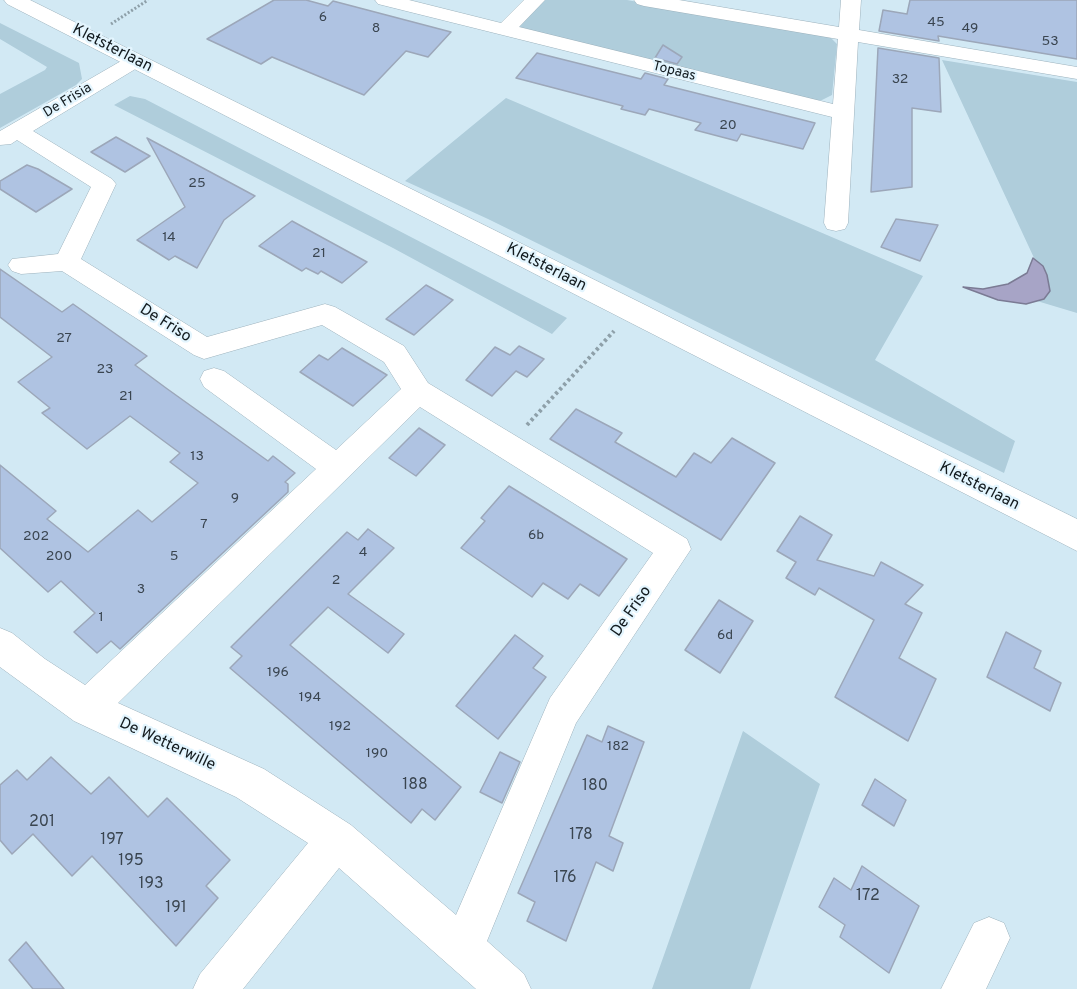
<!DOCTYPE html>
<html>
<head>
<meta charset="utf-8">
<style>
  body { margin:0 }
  canvas { display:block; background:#d2e9f4 }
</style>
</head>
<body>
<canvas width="1077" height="989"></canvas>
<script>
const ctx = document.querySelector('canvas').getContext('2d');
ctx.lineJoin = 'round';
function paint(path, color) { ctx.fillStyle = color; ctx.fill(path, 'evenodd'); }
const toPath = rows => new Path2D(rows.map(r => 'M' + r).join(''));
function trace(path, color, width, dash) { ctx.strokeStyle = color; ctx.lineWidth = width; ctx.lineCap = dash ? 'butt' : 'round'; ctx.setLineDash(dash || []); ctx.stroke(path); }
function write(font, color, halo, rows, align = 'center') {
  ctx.font = font + ' Overpass,sans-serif'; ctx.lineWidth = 4.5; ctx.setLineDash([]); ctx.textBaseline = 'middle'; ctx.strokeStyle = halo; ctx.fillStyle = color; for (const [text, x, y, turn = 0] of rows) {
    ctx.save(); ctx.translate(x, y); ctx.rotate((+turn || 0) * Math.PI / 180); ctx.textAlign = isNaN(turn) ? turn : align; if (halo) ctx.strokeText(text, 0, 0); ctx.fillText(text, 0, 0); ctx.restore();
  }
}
paint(toPath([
  [541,0,627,0,830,37,837,44,832,95,822,100,813,100,521,28,519,25],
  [0,23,79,63,82,79,76,85,0,128,0,94,45,70,47,67,0,39],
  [942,60,1077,82,1077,313,1037,301,1044,299,1043,266,1035,260],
  [130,96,145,99,567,318,552,334,393,248,114,105],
  [506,98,923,276,875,360,1015,441,1004,473,488,219,405,181],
  [743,731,820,784,750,989,652,989]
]), '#afcddb');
const water = toPath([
  [1033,258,1043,266,1047,275,1050,291,1044,299,1026,304,998,300,963,287,983,289,1008,284,1027,273,1033,258]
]);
paint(water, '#a7a4c6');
trace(water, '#7b7b94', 1.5);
const building = toPath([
  [274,0,306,0,328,6,333,1,451,32,428,57,406,51,364,95,272,57,261,64,207,39,274,0],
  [910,0,1077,0,1077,59,938,36,939,41,879,31,883,10,907,14,910,0],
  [663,45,682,57,677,64,655,58,663,45],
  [878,48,939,58,941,112,912,108,912,187,871,192,878,48],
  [537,53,641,79,645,73,668,79,664,85,815,123,803,149,741,134,737,141,695,130,701,123,649,109,645,115,621,109,623,106,516,78,537,53],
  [116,137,150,156,125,172,91,152,116,137],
  [147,138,255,196,224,220,197,268,175,256,169,260,137,240,185,207,147,138],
  [27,165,38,169,72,189,36,212,0,189,0,181,27,165],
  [896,219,938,225,920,261,881,247,896,219],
  [292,221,367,262,342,283,321,271,318,274,306,268,302,271,259,246,292,221],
  [0,269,62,312,73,304,147,356,135,365,166,388,268,461,273,456,295,473,285,482,288,484,288,492,120,649,111,641,97,653,74,632,95,613,61,581,48,592,0,548,0,465,56,511,47,519,88,552,138,510,152,522,198,483,170,462,180,453,130,416,87,449,42,413,50,408,18,382,52,357,0,317,0,269],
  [426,285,453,300,414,335,386,319,426,285],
  [519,346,544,359,527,377,516,371,492,396,466,380,495,347,510,355,519,346],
  [342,348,387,375,353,406,300,372,319,355,328,360,342,348],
  [576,409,622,433,615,442,676,477,694,453,711,463,732,438,775,463,721,540,550,439,576,409],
  [419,428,445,445,416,476,389,458,419,428],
  [509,486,627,559,599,596,580,584,568,599,543,583,532,597,461,548,485,521,481,518,509,486],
  [800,516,832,535,817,560,874,576,881,562,923,585,905,604,922,613,899,658,936,679,908,741,835,697,874,620,819,588,815,595,786,578,796,562,777,551,800,516],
  [368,529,394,548,348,594,404,634,388,653,328,607,290,645,461,787,435,820,422,809,411,823,230,668,242,656,231,647,347,532,358,540,368,529],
  [719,600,753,621,720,673,685,650,719,600],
  [1006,632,1041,651,1034,668,1061,683,1050,711,987,677,1006,632],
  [515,635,543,656,533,668,546,677,498,739,456,706,515,635],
  [608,726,644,742,609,836,623,843,613,871,596,862,566,941,527,921,535,902,518,893,587,735,602,742,608,726],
  [500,752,520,762,502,803,480,792,500,752],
  [51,757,91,794,109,777,148,817,167,798,230,860,206,886,218,898,176,946,92,856,72,876,33,834,12,854,0,840,0,785,17,770,27,780,51,757],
  [875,779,906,800,894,826,862,805,875,779],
  [862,866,919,906,889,973,840,937,845,925,819,907,834,878,851,890,862,866],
  [26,942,64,989,33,989,9,960,26,942]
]);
paint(building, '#afc3e2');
trace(building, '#9ca7b9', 1.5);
const minor = toPath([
  [375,0,409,0,501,23,524,0,545,0,519,27,833,104,838,39,644,6,637,4,634,0,679,0,839,27,841,0,861,0,859,30,1077,67,1077,79,858,42,848,223,845,229,836,231,827,229,824,223,832,117,378,4,375,0],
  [135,55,142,57,146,61,142,65,33,131,112,179,116,184,81,259,207,337,325,304,335,307,404,346,428,383,687,539,691,549,576,723,487,941,524,974,531,989,476,989,339,868,243,989,193,989,200,974,308,843,236,797,74,721,0,667,0,628,12,633,45,659,85,685,316,469,204,387,200,379,204,371,214,368,224,371,336,450,401,389,384,362,322,325,204,359,194,355,62,271,21,274,12,271,8,265,12,259,58,254,91,187,17,140,11,144,0,145,0,131,128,57,135,55],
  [420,407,653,553,550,698,456,915,351,825,264,769,118,703,420,407],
  [989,917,1004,923,1010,938,986,989,941,989,974,923,989,917]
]);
const major = toPath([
  [4,0,30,0,1077,519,1077,551,7,4,4,0]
]);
trace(minor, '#9db2bd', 1);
trace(major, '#9db2bd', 1);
trace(toPath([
  [111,24,148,0]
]), '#8ea0a9', 3, [2, 2]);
trace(toPath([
  [527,425,614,331]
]), '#8ea0a9', 4, [3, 3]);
paint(minor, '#fff');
paint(major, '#fff');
write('14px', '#3a4550', null, [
  ["6",323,18],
  ["45",936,23],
  ["8",376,29],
  ["49",970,29],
  ["53",1050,42],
  ["32",900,80],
  ["20",728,126],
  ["25",197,184],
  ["14",169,238],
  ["21",319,254],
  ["27",64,339],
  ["23",105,370],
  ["21",126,397],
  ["13",197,457],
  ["9",235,499],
  ["7",204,525],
  ["6b",536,536],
  ["202",36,537],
  ["4",363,553],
  ["200",59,557],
  ["5",174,557],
  ["2",336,581],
  ["3",141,590],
  ["1",101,618],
  ["6d",725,636],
  ["196",278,673],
  ["194",310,698],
  ["192",340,727],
  ["182",618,747],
  ["190",377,754]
]);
write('14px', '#131b1f', '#e3f5fe', [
  ["Topaas",674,72,14],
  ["De Frisia",68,101,-31]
]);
write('16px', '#131b1f', '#e3f5fe', [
  ["Kletsterlaan",112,49,27],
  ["Kletsterlaan",546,268,27],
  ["De Friso",165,324,32],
  ["Kletsterlaan",979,487,27],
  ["De Friso",632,612,-55],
  ["De Wetterwille",167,745,25]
]);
write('16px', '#3a4550', null, [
  ["188",415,786],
  ["180",595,787],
  ["201",42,823],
  ["178",581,836],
  ["197",112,841],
  ["195",131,862],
  ["176",565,879],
  ["193",151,885],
  ["172",868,897],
  ["191",176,909]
]);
</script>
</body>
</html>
